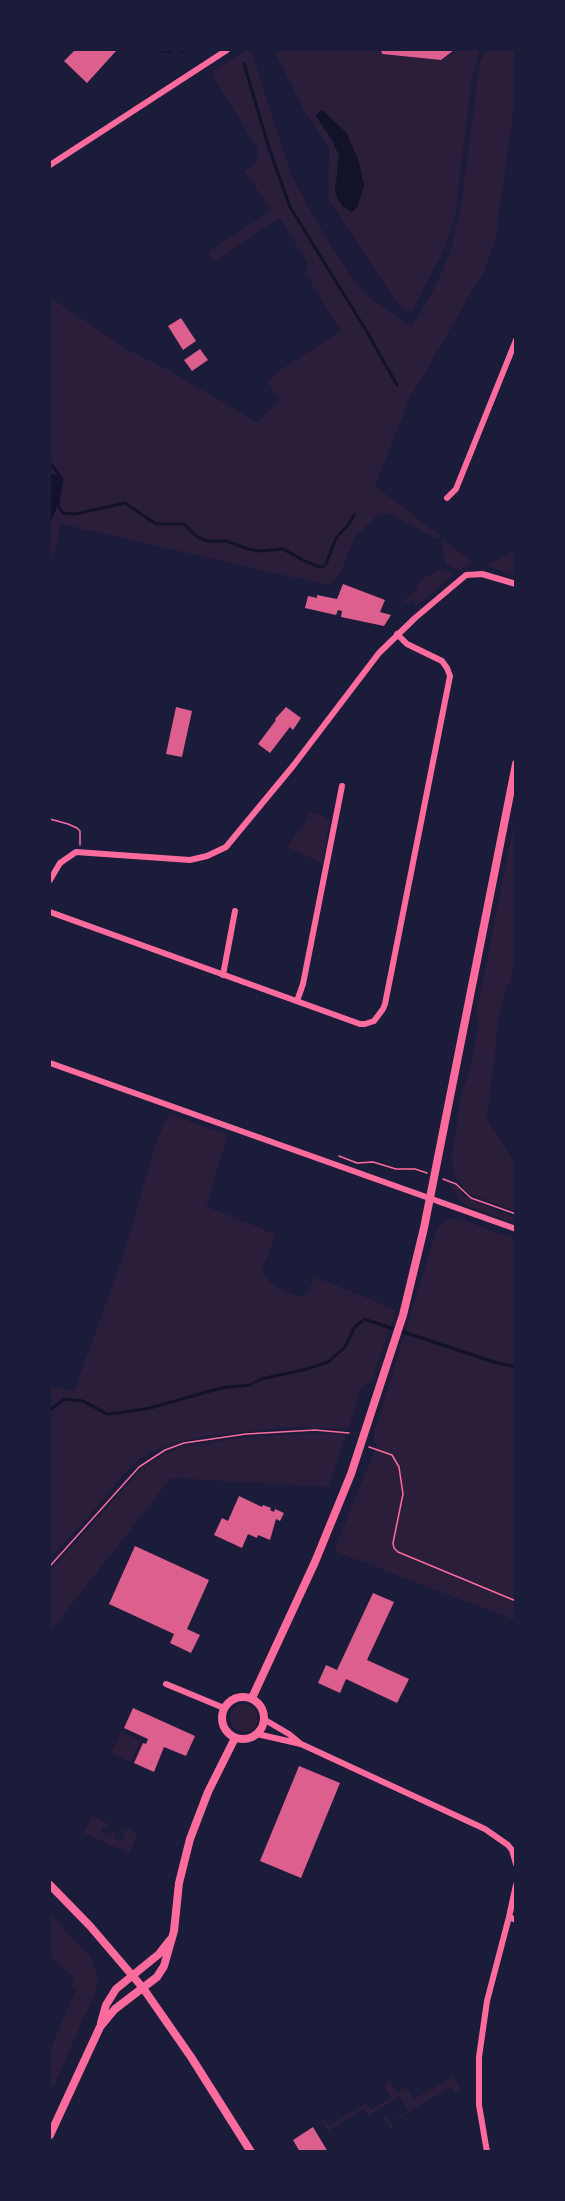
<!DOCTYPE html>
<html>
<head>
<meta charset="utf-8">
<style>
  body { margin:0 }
  #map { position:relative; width:565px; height:2201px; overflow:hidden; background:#1b1b3a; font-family:Raleway,sans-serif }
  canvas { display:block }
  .frame { position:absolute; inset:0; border:51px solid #1b1b3a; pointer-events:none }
</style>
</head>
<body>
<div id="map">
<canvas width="565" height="2201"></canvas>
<div class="frame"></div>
</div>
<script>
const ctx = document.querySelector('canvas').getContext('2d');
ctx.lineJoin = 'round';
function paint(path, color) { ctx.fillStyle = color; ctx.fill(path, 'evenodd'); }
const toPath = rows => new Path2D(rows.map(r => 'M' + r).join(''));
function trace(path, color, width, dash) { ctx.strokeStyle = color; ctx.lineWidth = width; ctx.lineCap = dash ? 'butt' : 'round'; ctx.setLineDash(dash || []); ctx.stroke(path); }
paint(toPath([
  [247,50,251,50,291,174,315,219,349,274,368,297,412,327,435,287,452,247,462,199,479,65,486,50,515,50,515,100,495,242,484,271,410,398,375,486,441,536,438,539,388,514,380,513,355,537,341,571,332,583,327,585,61,524,50,571,50,523,58,505,61,481,50,473,50,297,130,351,166,369,257,422,280,401,267,381,280,370,341,331,305,273,308,263,279,218,213,262,208,252,271,211,245,171,258,160,258,149,213,77,214,70],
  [274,50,380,50,381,55,442,60,455,50,480,50,472,78,455,217,443,252,411,312,403,311,328,198,329,148,303,108],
  [443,540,471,560,470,564,458,570,446,564,443,554],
  [515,550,515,575,490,567,488,564],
  [442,569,453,575,417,606,413,600,405,603,404,600,417,590,418,584,425,577],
  [310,811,330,820,322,863,287,847,306,821],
  [515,818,515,955,511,981,507,985,499,1016,487,1119,515,1164,515,1211,467,1193,453,1173,452,1157,461,1095,469,1074,479,1021,476,1016],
  [169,1114,228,1135,206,1206,276,1235,262,1269,265,1277,275,1286,297,1296,304,1296,316,1277,396,1310,372,1382,361,1387,349,1427,345,1429,289,1427,194,1438,158,1449,141,1458,121,1477,91,1514,50,1558,50,1390,52,1387,74,1391,123,1257,157,1139],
  [449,1182,457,1187,463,1196,515,1217,515,1224,468,1206,455,1195],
  [453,1218,463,1220,515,1239,515,1620,334,1551,377,1444,373,1441,374,1433,436,1231,439,1225,446,1220],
  [315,1433,344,1434,346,1436,328,1487,171,1478,50,1632,50,1571,145,1465,166,1453,185,1446,247,1437],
  '230 1718a14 14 0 1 1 28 0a14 14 0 1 1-28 0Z',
  [121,1732,141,1741,131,1762,111,1753],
  [92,1816,109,1824,107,1829,103,1827,101,1831,109,1835,111,1831,116,1833,114,1837,122,1841,125,1835,121,1833,123,1829,127,1831,128,1828,138,1833,129,1853,84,1833],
  [50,1914,87,1953,92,1960,98,1977,96,1991,51,2092,50,2091,50,2050,77,1988,70,1986,75,1979,50,1956],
  [453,2076,461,2090,455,2094,451,2087,391,2123,394,2130,392,2131,383,2117,385,2115,390,2122,408,2111,399,2096,368,2116,364,2109,330,2130,333,2136,332,2137,322,2122,325,2120,329,2126,366,2103,371,2110,391,2097,384,2085,390,2081,397,2092,406,2087,414,2099]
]), '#2a1e3b');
paint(toPath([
  [322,110,346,132,358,159,364,185,358,206,352,212,343,207,337,198,335,191,339,156,333,142,316,116,319,111],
  [50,473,56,475,61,481,58,505,50,523]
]), '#12122b');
trace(toPath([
  [160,50,170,51],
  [181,51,185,50],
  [244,64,269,148,290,207,367,332,397,385],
  [50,463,62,479,58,504],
  [56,502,63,513,75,514,125,503,156,524,184,524,197,537,207,541,226,541,248,549,258,551,283,549,303,560,319,567,323,567,326,564,336,538,349,524,354,515],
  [50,1410,64,1399,83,1401,107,1414,119,1413,150,1408,221,1388,250,1385,261,1379,307,1369,328,1362,345,1347,354,1328,364,1319,494,1362,516,1367]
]), '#12122b', 3);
paint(toPath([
  [75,50,117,50,87,83,64,61],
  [381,50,454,50,441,60,382,54],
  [181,318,196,341,183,350,168,326],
  [200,349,208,360,192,371,184,360],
  [343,584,385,600,380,612,391,615,384,626,341,617,342,611,338,610,336,615,305,608,308,596,317,598,317,595,337,599],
  [176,707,192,711,182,757,166,754],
  [286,707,301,718,293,730,290,727,270,753,258,744,276,720,275,719],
  [239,1496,262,1507,263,1505,271,1508,270,1510,274,1512,275,1509,284,1513,280,1521,276,1519,270,1540,258,1535,257,1538,248,1534,242,1548,214,1535,222,1518,228,1521],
  [135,1546,209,1580,187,1629,200,1635,191,1653,170,1643,174,1634,109,1604],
  [373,1593,394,1602,367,1660,409,1679,397,1703,346,1679,340,1693,318,1683,326,1665,337,1670],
  [133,1708,195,1736,186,1756,164,1747,154,1772,134,1763,143,1743,146,1744,148,1739,124,1728],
  [299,1766,340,1783,301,1878,260,1861],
  [313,2127,328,2152,300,2152,293,2140]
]), '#dd5f8e');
trace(toPath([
  [50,819,68,824,77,828,80,831,80,845],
  [339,1156,357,1163,373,1162,396,1169,415,1169,427,1173],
  [443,1179,456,1184,471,1198,516,1214],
  [369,1447,392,1455,399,1467,403,1494,393,1543,394,1548,398,1552,516,1601],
  [50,1566,139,1467,165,1450,184,1443,246,1434,315,1430,349,1433]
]), '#ff6b9d', 1.5);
trace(toPath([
  [50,165,227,50],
  [447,498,456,489,516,340],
  [50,880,60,863,76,852,190,860,207,856,226,847,293,766,379,653,415,618,466,575,482,574,516,584],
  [50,912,360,1024,365,1024,374,1021,383,1009,385,1004,450,676,447,668,442,661,407,644,397,634],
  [223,975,235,911],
  [297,1001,303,984,342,786],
  [50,1063,516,1229],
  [166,1684,224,1708],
  [265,1720,289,1734,301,1744],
  [257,1734,301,1744,485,1829,508,1845,512,1850,516,1864],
  [516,1885,509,1917,516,1920],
  [487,2152,479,2105,479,2057,487,2001,509,1917]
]), '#ff6b9d', 6);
trace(toPath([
  '222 1718a21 21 0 1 1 42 0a21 21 0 1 1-42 0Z',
  [252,1698,315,1562,351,1474,403,1315,424,1228,516,764],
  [101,2023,106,2005,116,1989,159,1954,170,1940],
  [50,2135,100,2027,115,2009,157,1977,164,1966,174,1931,179,1883,190,1839,208,1792,235,1738]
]), '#ff6b9d', 8);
trace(toPath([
  [50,1885,90,1926,143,1988,191,2057,251,2152]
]), '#ff6b9d', 8);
</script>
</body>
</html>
